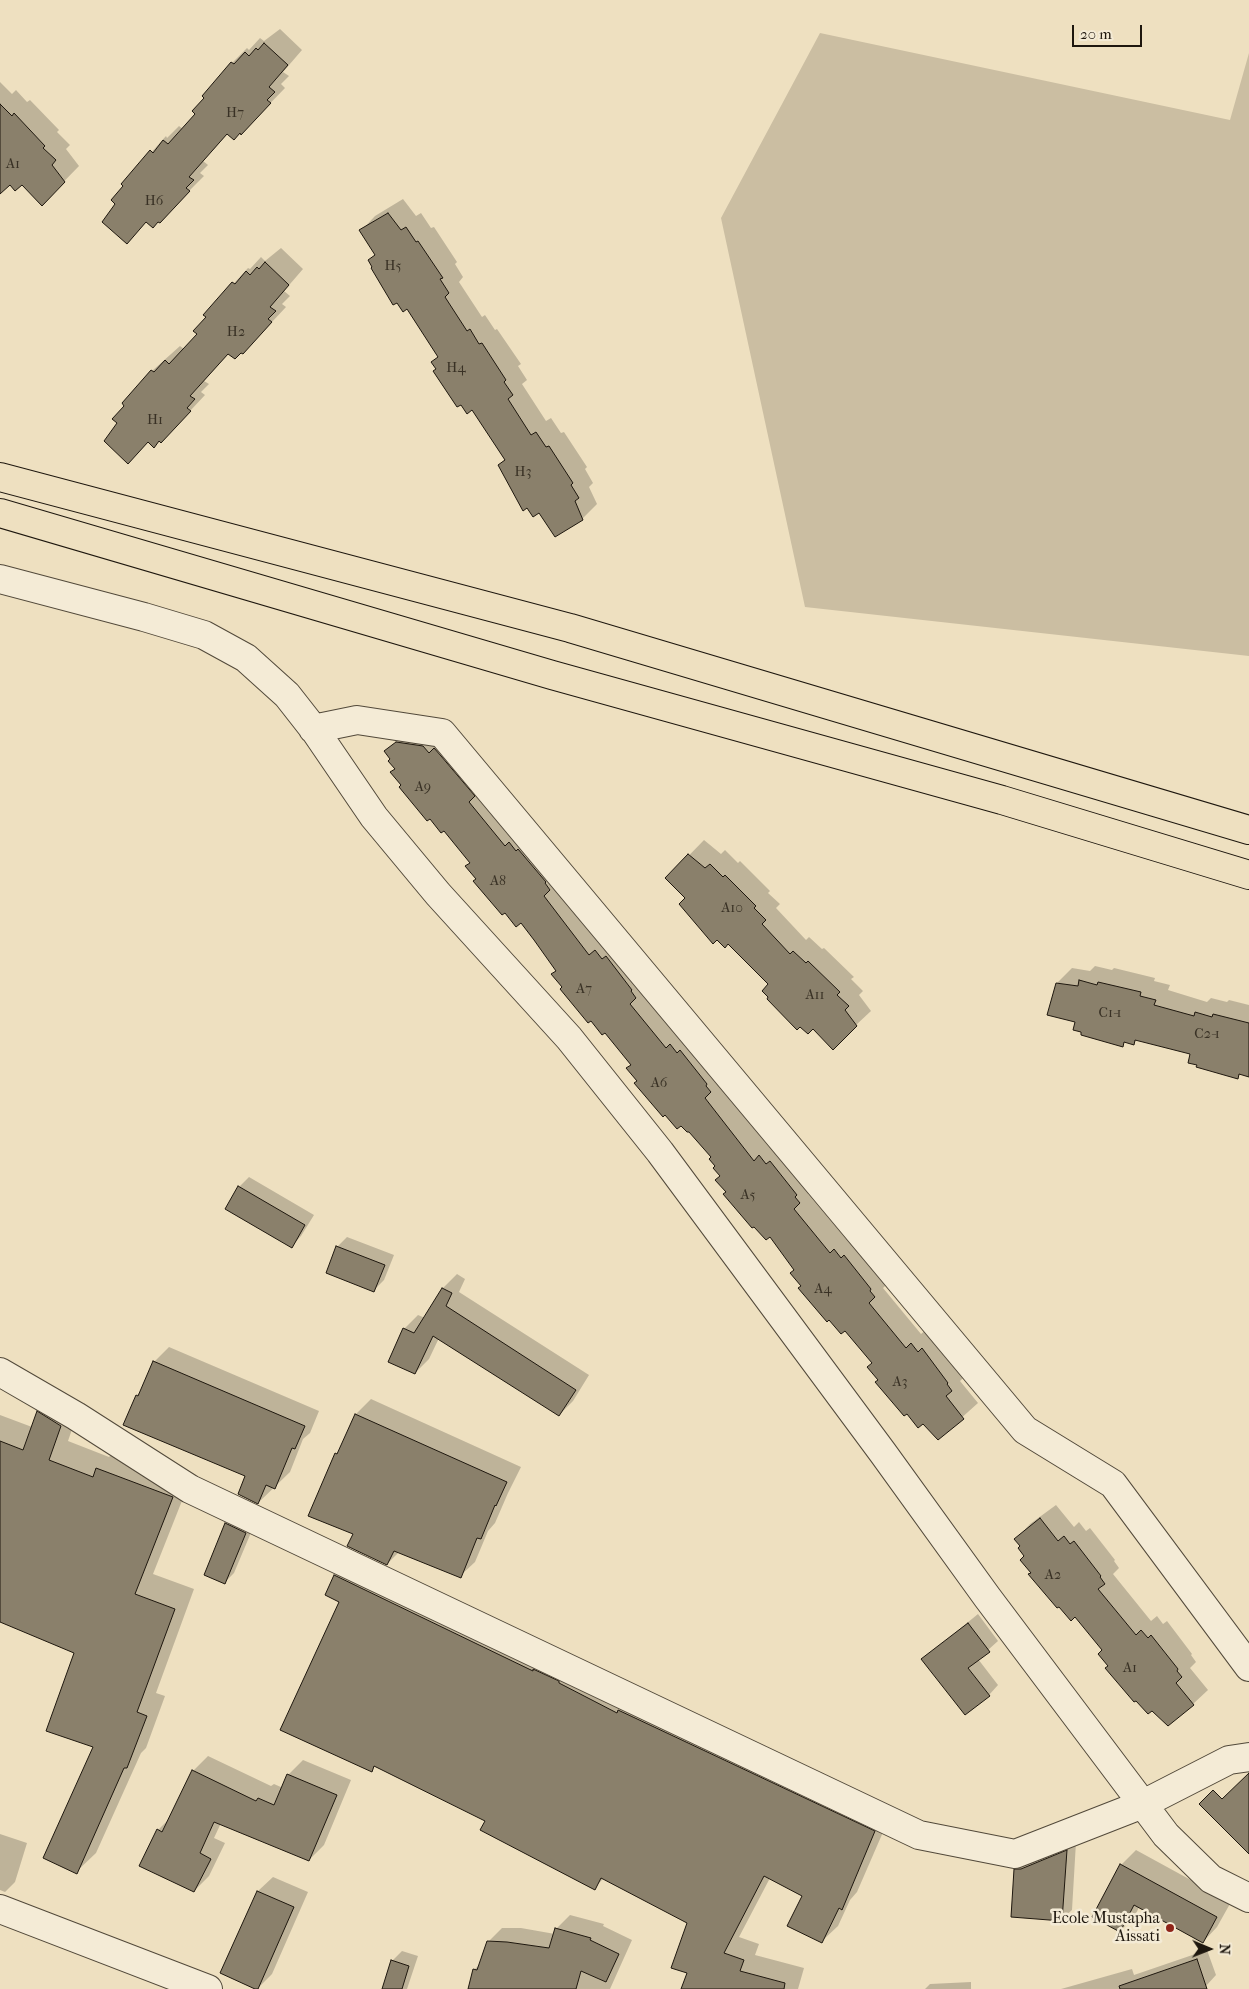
<!DOCTYPE html>
<html>
<head>
<meta charset="utf-8">
<style>
  body { margin:0 }
  #map { position:relative; width:1249px; height:1989px; overflow:hidden; background:#eee0c0; font-family:"IM FELL French Canon",serif }
  canvas { display:block }
  .north { position:absolute; left:1184px; top:1924px; width:50px; height:50px; -webkit-text-stroke:4px #f4ebd6; paint-order:stroke; rotate:91deg; font-size:14px; font-weight:700; line-height:20px; text-align:center; color:#1e170e }
  .north::after { content:''; display:block; margin:auto; width:18px; height:22px; background:#1e170e; clip-path:polygon(50% 0,100% 100%,50% 72%,0 100%) }
  .scale { position:absolute; left:1072px; top:25px; width:70px; height:22px; box-sizing:border-box; border:2px solid #1e170e; border-top:0; padding-left:6px; font-size:15px; line-height:18px; white-space:nowrap; color:#1e170e; -webkit-text-stroke:4px #f4ebd6; paint-order:stroke }
</style>
</head>
<body>
<div id="map">
<canvas width="1249" height="1989"></canvas>
<div class="north">N</div>
<div class="scale">20 m</div>
</div>
<script>
const ctx = document.querySelector('canvas').getContext('2d');
ctx.lineJoin = 'round';
function paint(path, color) { ctx.fillStyle = color; ctx.fill(path, 'evenodd'); }
const toPath = rows => new Path2D(rows.map(r => 'M' + r).join(''));
function trace(path, color, width, dash) { ctx.strokeStyle = color; ctx.lineWidth = width; ctx.lineCap = dash ? 'butt' : 'round'; ctx.setLineDash(dash || []); ctx.stroke(path); }
function write(font, color, halo, rows, align = 'center') {
  ctx.font = font + ' "IM FELL French Canon",serif'; ctx.lineWidth = 5; ctx.setLineDash([]); ctx.textBaseline = 'middle'; ctx.strokeStyle = halo; ctx.fillStyle = color; for (const [text, x, y, turn = 0] of rows) {
    ctx.save(); ctx.translate(x, y); ctx.rotate((+turn || 0) * Math.PI / 180); ctx.textAlign = isNaN(turn) ? turn : align; if (halo) ctx.strokeText(text, 0, 0); ctx.fillText(text, 0, 0); ctx.restore();
  }
}
paint(toPath([
  [820,33,1230,120,1249,53,1249,656,805,607,721,218]
]), '#cbbea2');
paint(toPath([
  [280,29,302,50,283,72,289,76,281,84,285,88,256,118,240,132,228,133,203,161,208,165,200,173,204,176,174,206,147,221,127,242,117,204,125,186,123,184,166,136,167,138,179,126,183,129,197,113,232,63,247,48,249,50,260,38,264,41],
  [0,82,12,94,16,90,27,102,30,100,59,130,57,132,70,145,66,149,79,166,42,204,22,184,10,183,0,178],
  [403,199,416,216,421,213,431,228,434,227,457,262,455,264,463,277,459,282,482,317,485,315,495,330,497,329,521,364,518,366,527,380,522,384,546,421,551,418,561,433,564,432,587,467,585,469,593,483,589,487,597,504,582,519,540,511,499,465,505,459,473,408,437,369,433,362,439,356,407,307,369,260,376,254,361,231,375,216],
  [281,248,303,269,284,291,290,296,282,304,286,307,257,338,229,353,204,381,209,384,201,392,205,395,176,426,154,446,152,371,180,346,184,349,198,334,207,317,205,315,248,268,250,269,261,257,265,261],
  [438,731,737,1104,736,1106,769,1147,775,1142,814,1188,808,1194,846,1239,849,1236,889,1282,883,1288,921,1334,927,1329,966,1375,960,1381,978,1403,939,1438,879,1380,873,1363,845,1329,802,1286,796,1270,770,1236,727,1192,713,1157,689,1130,638,1081,632,1064,605,1031,563,987,557,970,521,921,477,879,471,862,444,829,403,785,392,759,386,752,401,737],
  [704,840,721,854,725,850,738,863,740,861,770,891,768,893,780,904,776,908,806,940,809,937,822,949,824,948,854,977,851,979,863,991,859,995,871,1011,856,1025,770,984,667,878],
  [1095,966,1112,970,1114,968,1155,978,1154,981,1170,985,1168,990,1207,1002,1211,998,1227,1002,1229,1000,1249,1005,1249,1075,1241,1073,1238,1077,1192,1053,1138,1039,1134,1043,1126,1041,1122,1045,1076,1021,1057,983,1072,968,1090,971],
  [249,1177,314,1215,301,1236,292,1246,239,1187],
  [347,1237,394,1255,384,1280,374,1290,337,1247],
  [457,1274,465,1279,459,1292,589,1375,573,1401,559,1415,439,1338,429,1359,415,1373,404,1329,418,1315,425,1318,443,1288],
  [169,1347,319,1411,310,1433,303,1439,290,1472,258,1503,247,1475,137,1395,142,1390,154,1362],
  [57,1393,80,1406,68,1441,109,1457,117,1449,191,1478,153,1574,194,1589,156,1693,165,1696,146,1748,141,1753,96,1853,76,1872,94,1747,76,1652,0,1620,0,1415,32,1427,38,1412],
  [371,1399,521,1467,508,1493,495,1523,488,1531,475,1562,460,1576,399,1552,387,1564,354,1533,336,1454,341,1449,356,1414],
  [1056,1505,1074,1527,1079,1522,1086,1531,1090,1528,1115,1560,1114,1561,1119,1568,1113,1574,1151,1621,1157,1616,1163,1624,1167,1621,1192,1654,1191,1655,1196,1662,1190,1668,1208,1690,1193,1704,1109,1666,1103,1650,1075,1616,1032,1572,1021,1546,1016,1539,1030,1524],
  [236,1514,255,1523,234,1573,224,1583,227,1524],
  [351,1560,890,1816,857,1892,850,1900,838,1926,822,1941,804,1895,770,1878,739,1937,759,1944,755,1955,804,1968,798,1989,682,1989,688,1972,688,1922,604,1878,594,1888,486,1820,375,1766,371,1770,341,1601,326,1595,335,1575],
  [978,1614,998,1641,978,1659,998,1685,989,1695,923,1659],
  [208,1756,271,1786,274,1784,283,1788,288,1775,303,1760,351,1780,324,1845,309,1860,221,1823,214,1838,225,1843,209,1876,194,1891,158,1830,171,1817,193,1771],
  [0,1834,27,1843,15,1882,5,1892,0,1890],
  [1076,1842,1072,1910,1062,1919,1016,1870,1025,1860],
  [1136,1850,1231,1902,1217,1927,1203,1942,1139,1907,1135,1916,1120,1931,1121,1865],
  [273,1877,308,1892,272,1974,257,1989,258,1891],
  [570,1915,604,1924,603,1926,632,1940,610,1989,470,1989,474,1970,481,1963,488,1942,502,1928,521,1928,555,1934,557,1928],
  [1207,1950,1216,1975,1206,1986,1197,1989,1061,1989,1132,1969,1134,1975],
  [402,1951,418,1956,407,1989,383,1989,392,1961],
  [971,1982,971,1989,925,1989,930,1984]
]), '#0003');
const building = toPath([
  [264,43,288,65,269,87,275,92,267,100,271,103,241,135,240,133,234,140,227,134,189,177,194,180,186,188,190,191,160,223,158,222,153,228,146,222,127,244,102,222,115,204,111,200,123,186,121,184,150,150,153,153,163,140,168,144,195,114,192,111,204,98,202,96,231,62,234,64,245,52,249,56,256,48,258,50,264,43],
  [0,104,12,116,14,113,45,146,43,148,56,160,52,165,65,182,42,206,22,185,15,191,10,185,0,194,0,104],
  [388,213,401,230,406,227,416,242,418,241,443,278,440,279,449,293,445,297,467,331,470,329,479,344,482,343,506,380,504,382,513,395,508,399,531,435,536,432,546,447,549,446,573,483,571,485,579,498,575,501,583,520,555,537,539,513,533,517,527,508,523,511,498,465,505,460,472,410,467,414,461,405,457,407,433,371,436,369,431,362,438,357,407,309,403,312,397,303,393,305,371,268,372,267,368,260,375,255,359,230,388,213],
  [265,262,289,285,270,307,276,311,268,319,272,322,243,354,241,353,235,359,228,354,190,396,195,399,187,408,191,411,161,443,159,441,154,448,148,442,128,464,104,441,117,423,112,419,124,406,122,403,151,370,154,372,165,360,169,364,197,334,193,331,206,317,203,315,232,282,235,284,246,271,250,275,257,267,259,269,265,262],
  [396,742,423,746,429,753,434,748,441,756,475,796,469,802,505,846,509,842,516,851,518,849,546,882,545,883,550,890,544,896,589,955,595,950,602,959,606,956,632,990,631,991,636,998,630,1004,666,1048,670,1044,677,1053,680,1050,707,1084,706,1086,711,1092,705,1098,754,1161,759,1155,766,1164,770,1161,797,1195,795,1197,800,1203,794,1209,830,1253,834,1249,841,1258,844,1255,871,1289,870,1291,875,1297,869,1303,906,1348,911,1343,918,1352,922,1348,948,1383,947,1384,952,1391,946,1396,964,1419,938,1440,923,1424,918,1428,907,1414,904,1416,875,1382,878,1380,867,1367,872,1363,845,1331,841,1334,829,1320,827,1322,798,1288,801,1286,790,1273,794,1270,770,1237,766,1240,754,1227,752,1228,723,1194,726,1192,715,1180,720,1176,713,1168,715,1166,709,1159,711,1157,689,1132,687,1132,681,1126,677,1129,665,1115,663,1117,634,1083,637,1081,626,1068,631,1065,605,1033,602,1035,591,1021,588,1023,560,989,562,987,551,974,556,971,534,940,521,923,516,927,505,913,502,915,473,881,476,879,465,866,470,863,444,831,441,833,430,819,427,821,399,787,401,785,390,772,395,769,388,761,390,759,384,751,396,742],
  [688,854,705,868,710,864,723,877,725,875,756,906,754,908,766,920,762,924,790,954,793,951,806,963,808,961,840,992,837,995,849,1006,845,1010,857,1026,833,1050,813,1029,808,1034,800,1027,797,1030,767,999,768,997,762,991,768,984,728,944,725,948,717,940,713,944,679,904,685,898,665,878,688,854],
  [1079,980,1097,985,1098,982,1141,992,1140,996,1156,1000,1154,1005,1194,1016,1195,1012,1212,1017,1213,1014,1249,1023,1249,1077,1239,1074,1238,1079,1196,1067,1197,1065,1188,1063,1190,1054,1135,1040,1134,1045,1124,1042,1123,1047,1081,1035,1081,1032,1073,1030,1075,1022,1047,1015,1056,983,1078,986,1079,980],
  [238,1186,305,1225,292,1248,225,1209,238,1186],
  [336,1246,385,1265,374,1292,326,1273,336,1246],
  [442,1288,452,1293,446,1306,576,1390,559,1416,433,1336,415,1374,388,1362,403,1328,414,1333,442,1288],
  [153,1361,305,1426,295,1449,292,1448,275,1489,266,1485,258,1504,238,1494,245,1476,123,1425,136,1395,138,1396,153,1361],
  [37,1411,61,1426,49,1460,93,1477,96,1468,173,1497,135,1594,175,1609,137,1712,147,1716,127,1768,124,1768,77,1874,43,1858,93,1747,46,1731,74,1653,0,1622,0,1441,23,1450,37,1411],
  [355,1414,507,1482,496,1506,495,1505,481,1539,477,1538,461,1578,394,1551,387,1565,347,1546,353,1534,308,1516,335,1453,337,1454,355,1414],
  [1040,1518,1058,1541,1064,1536,1070,1544,1074,1541,1101,1576,1100,1577,1105,1584,1098,1589,1136,1635,1141,1630,1148,1638,1151,1635,1178,1669,1177,1671,1182,1677,1176,1683,1194,1705,1168,1726,1152,1711,1148,1714,1136,1701,1134,1702,1105,1668,1108,1666,1098,1654,1102,1650,1075,1617,1071,1621,1059,1607,1057,1608,1028,1574,1031,1573,1020,1560,1024,1556,1018,1548,1020,1546,1014,1539,1040,1518],
  [225,1523,246,1533,225,1584,204,1575,225,1523],
  [334,1575,533,1671,533,1669,559,1681,559,1683,617,1713,618,1710,875,1831,842,1910,839,1908,822,1943,787,1926,802,1896,764,1876,724,1953,744,1960,740,1971,785,1983,784,1989,681,1989,687,1973,671,1968,687,1923,601,1878,595,1890,480,1830,485,1821,374,1766,372,1772,280,1730,339,1602,325,1595,334,1575],
  [968,1623,990,1652,968,1668,990,1696,965,1715,921,1659,968,1623],
  [192,1770,256,1801,258,1798,274,1805,287,1774,337,1795,309,1861,214,1822,200,1853,211,1859,194,1892,139,1866,157,1829,162,1832,192,1770],
  [1249,1773,1249,1854,1199,1804,1213,1790,1222,1799,1249,1773],
  [1067,1850,1062,1921,1011,1917,1014,1869,1021,1869,1067,1850],
  [1120,1864,1217,1917,1203,1943,1134,1905,1120,1932,1092,1917,1120,1864],
  [257,1891,294,1907,258,1989,255,1989,220,1973,257,1891],
  [555,1928,591,1938,590,1940,619,1954,606,1982,581,1971,576,1989,468,1989,473,1969,477,1970,487,1941,507,1942,549,1948,555,1928],
  [1197,1959,1207,1989,1120,1989,1119,1986,1197,1959],
  [391,1960,409,1966,402,1989,382,1989,391,1960]
]);
paint(building, '#8a806b');
trace(building, '#1e170e', 1);
const minor = toPath([
  [0,579,144,617,204,635,246,658,287,695,316,732,374,817,438,894,569,1038,660,1152,883,1453,987,1597,1166,1835,1211,1879,1249,1898],
  [313,729,357,720,442,733,1025,1430,1113,1484,1249,1667],
  [0,1372,76,1416,190,1489,919,1835,1015,1854,1143,1804,1229,1760,1249,1757],
  [0,1909,208,1989]
]);
const major = toPath([
  [0,477,570,628,1249,830],
  [0,513,552,675,1002,800,1249,875]
]);
trace(minor, '#52493a', 30);
trace(major, '#1e170e', 30);
trace(minor, '#f4ebd6', 28);
trace(major, '#eee0c0', 28);
for (const [x, y, r, color] of [
  [1170,1928,5,"#8f2418"]
]) { const dot = new Path2D(); dot.arc(x, y, r, 0, 2 * Math.PI); ctx.fillStyle = color; ctx.fill(dot); trace(dot, '#f4ebd6', 2); }
write('14px', '#393125', null, [
  ["H7",235,114],
  ["A1",13,165],
  ["H6",154,202],
  ["H5",393,267],
  ["H2",236,333],
  ["H4",456,369],
  ["H1",155,421],
  ["H3",523,473],
  ["A9",423,788],
  ["A8",498,882],
  ["A10",732,909],
  ["A7",584,990],
  ["A11",815,996],
  ["C1-1",1110,1014],
  ["C2-1",1207,1035],
  ["A6",659,1084],
  ["A5",748,1196],
  ["A4",823,1290],
  ["A3",900,1383],
  ["A2",1053,1576],
  ["A1",1130,1669]
]);
write('16px', '#1e170e', '#f4ebd6', [
  ["Ecole Mustapha",1160,1919],
  ["Aissati",1160,1937]
], 'right');
</script>
</body>
</html>
